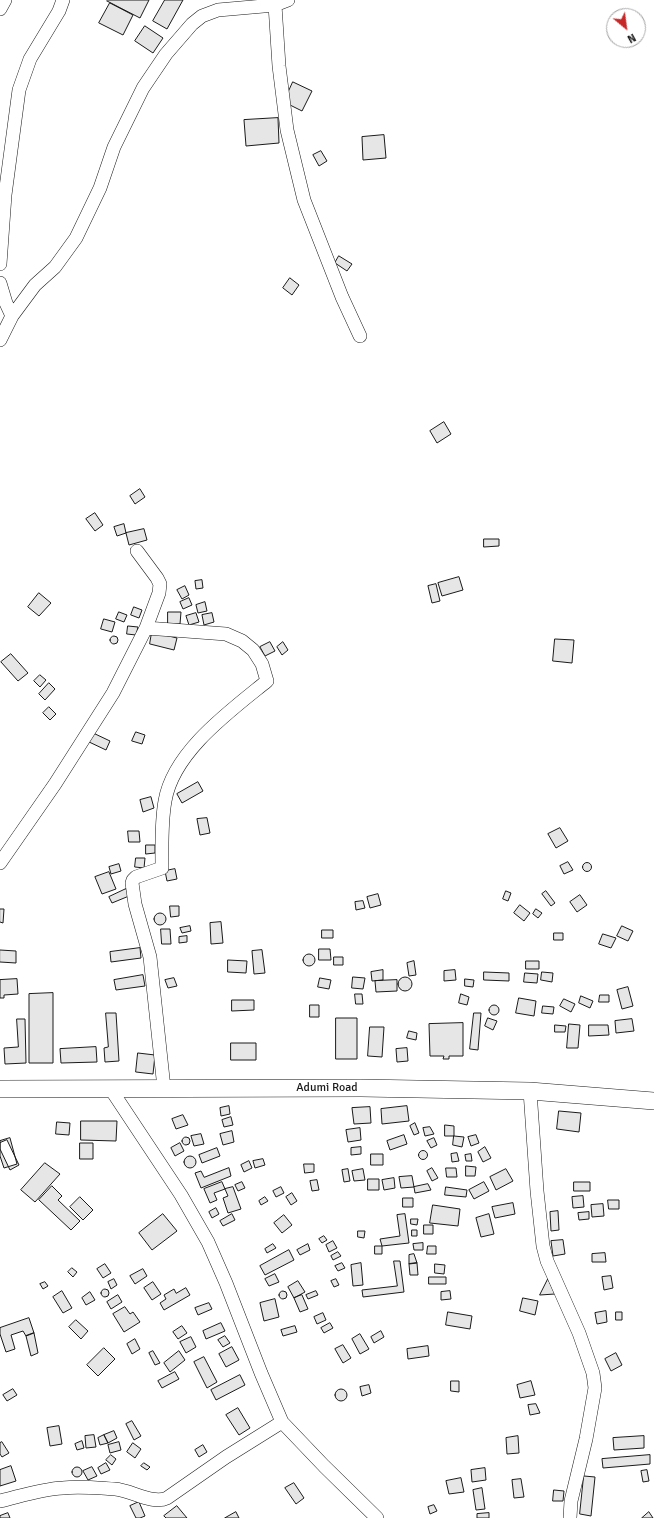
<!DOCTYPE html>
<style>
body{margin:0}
#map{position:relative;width:654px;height:1518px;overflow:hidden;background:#fff;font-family:Signika,sans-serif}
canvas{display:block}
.north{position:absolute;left:606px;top:8px;width:40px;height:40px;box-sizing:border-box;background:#fff;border:1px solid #a3a3a3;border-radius:50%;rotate:151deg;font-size:11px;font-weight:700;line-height:16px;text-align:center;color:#1a1a1a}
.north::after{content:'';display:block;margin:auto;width:14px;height:18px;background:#c62828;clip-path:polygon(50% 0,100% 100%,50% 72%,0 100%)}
</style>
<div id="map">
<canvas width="654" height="1518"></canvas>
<div class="north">N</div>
</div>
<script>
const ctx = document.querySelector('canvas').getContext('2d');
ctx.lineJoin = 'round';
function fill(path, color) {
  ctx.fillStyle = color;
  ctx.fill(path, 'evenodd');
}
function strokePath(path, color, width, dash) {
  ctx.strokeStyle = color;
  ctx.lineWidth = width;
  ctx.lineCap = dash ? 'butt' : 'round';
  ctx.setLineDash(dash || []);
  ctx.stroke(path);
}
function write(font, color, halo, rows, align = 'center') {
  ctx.font = font + ' Signika,sans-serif';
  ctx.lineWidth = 3;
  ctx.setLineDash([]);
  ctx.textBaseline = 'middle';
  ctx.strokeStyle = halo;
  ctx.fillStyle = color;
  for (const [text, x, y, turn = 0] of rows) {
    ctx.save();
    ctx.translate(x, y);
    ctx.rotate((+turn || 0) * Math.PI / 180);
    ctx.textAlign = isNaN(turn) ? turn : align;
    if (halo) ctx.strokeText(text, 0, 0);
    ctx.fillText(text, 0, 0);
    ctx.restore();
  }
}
const building = new Path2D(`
 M108 0H149L140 18 107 1Z
 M165 0H183L167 29 153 21Z
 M110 3 133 15 123 35 99 23Z
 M145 26 163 38 153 53 135 41Z
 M293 82 312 91 302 111 284 102Z
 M278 118 279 143 246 146 244 120Z
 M384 135 386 158 363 160 362 137Z
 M321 151 327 161 319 166 313 155Z
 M339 256 352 264 347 271 335 263Z
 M290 278 299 285 292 295 283 288Z
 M444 422 451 434 437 443 430 431Z
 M140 489 145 497 135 504 130 496Z
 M95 513 103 525 95 531 86 519Z
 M124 524 126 533 117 536 114 527Z
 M144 529 147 540 129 545 126 533Z
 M484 539H499V546L484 547Z
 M459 577 463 590 442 596 438 583Z
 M202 580 203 588 196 589 195 581Z
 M436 584 440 601 432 603 428 586Z
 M185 586 189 595 182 599 177 590Z
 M39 593 51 603 39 616 28 607Z
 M189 598 192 605 183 609 180 602Z
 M205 602 207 611 198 613 196 605Z
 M134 607 142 610 139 618 131 615Z
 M119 612 127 615 124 622 116 619Z
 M168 612H181L180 624H168Z
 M196 613 199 622 189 625 186 616Z
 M212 613 214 622 204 625 202 615Z
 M104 619 115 622 112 632 101 629Z
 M128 626 138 627 136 635 127 634Z
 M152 632 177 638 174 650 150 644Z
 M110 640a4 4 0 1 1 8 0a4 4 0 1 1-8 0Z
 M555 639 574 640 572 663 553 661Z
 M270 642 275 651 265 656 260 647Z
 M283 642 288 650 282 655 277 647Z
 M11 654 28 673 18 681 1 662Z
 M40 675 46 680 40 687 34 681Z
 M49 683 55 689 45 700 39 694Z
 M49 707 56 714 50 720 43 713Z
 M91 732 110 741 106 750 87 741Z
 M136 732 145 735 142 744 132 741Z
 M198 782 203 791 182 803 177 794Z
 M151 797 154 808 143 812 140 800Z
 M207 818 210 833 200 835 197 819Z
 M560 828 568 841 556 848 548 834Z
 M128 831H139L140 842H129Z
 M146 845H155V853L146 854Z
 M136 858H145L144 868 135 867Z
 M568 862 573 870 564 874 560 866Z
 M582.5 867a4.5 4.5 0 1 1 9 0a4.5 4.5 0 1 1-9 0Z
 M119 864 121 871 111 874 109 867Z
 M175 869 177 879 167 881 165 871Z
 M109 872 116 889 102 894 95 877Z
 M126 889 129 896 112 903 109 897Z
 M506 891 511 893 508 901 503 899Z
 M546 891 555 903 551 906 542 894Z
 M378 894 381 905 370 908 367 897Z
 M580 895 587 905 577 912 570 902Z
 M363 901 365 908 356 910 355 902Z
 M520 905 530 913 524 921 514 913Z
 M170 906H179V916L171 917Z
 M0 909H4L3 923 0 922Z
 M536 909 542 913 538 918 533 914Z
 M154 919a6 6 0 1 1 12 0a6 6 0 1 1-12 0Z
 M221 922 223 943 211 944 210 923Z
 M190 926 191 931 182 933 180 928Z
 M622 926 633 931 628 941 617 936Z
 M161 929H170L171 944H162Z
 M322 930H333V938H322Z
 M554 933H563V940H554Z
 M603 934 616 938 611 948 599 944Z
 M187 936V942L179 943V937Z
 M140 948 141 958 111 962 110 952Z
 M319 949H330L331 960H319Z
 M0 950 16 951V963L0 962Z
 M262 950 265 973 254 974 252 951Z
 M303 960a6 6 0 1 1 12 0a6 6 0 1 1-12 0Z
 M334 957H343V965H334Z
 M228 960 247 961 246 973 228 972Z
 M414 961 416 975 409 976 407 963Z
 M526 961H539V969H526Z
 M383 970V980L372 981 371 972Z
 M455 970 456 980 444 981V971Z
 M484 972 509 973V981L484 980Z
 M542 972 553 973 552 982 541 980Z
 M525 973 538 974 537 983 524 982Z
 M143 975 145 986 116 990 114 980Z
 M398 984a7 7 0 1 1 14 0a7 7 0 1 1-14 0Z
 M353 977 365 978 363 989 352 988Z
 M174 978 177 986 168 988 165 980Z
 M320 978 331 980 329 989 318 987Z
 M17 979 18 994 4 995V998H0V980Z
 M465 979 474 980 473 987 465 986Z
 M397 980V991L376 992 375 981Z
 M628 987 633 1006 622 1009 617 990Z
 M53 993V1063H29V994Z
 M355 994H362L363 1004H356Z
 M461 994 469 997 467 1005 459 1003Z
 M600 995H609V1002H599Z
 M581 996 593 1001 590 1008 579 1003Z
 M519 998 536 1001 534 1016 516 1013Z
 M564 999 575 1004 571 1012 560 1006Z
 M232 1000H254V1010L232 1011Z
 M489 1010a5 5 0 1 1 10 0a5 5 0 1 1-10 0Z
 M310 1005H319V1017H310Z
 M543 1006 554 1007 553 1014 542 1013Z
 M106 1013H116L119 1061 105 1062 104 1048 108 1047Z
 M474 1013H481L478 1050 470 1049Z
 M336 1018H357V1059H336Z
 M488 1018 497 1021 493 1030 485 1026Z
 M17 1019H25L26 1063 5 1064 4 1048 18 1047Z
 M632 1019 634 1031 616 1033 615 1021Z
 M463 1023V1056H449V1059H443L444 1056H430L429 1024Z
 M569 1024 580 1025 578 1048H567Z
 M555 1025 566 1026 565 1032H555Z
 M589 1025H608L609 1035 589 1036Z
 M370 1027H384L382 1057 368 1056Z
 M409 1031 417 1033 416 1040 407 1038Z
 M231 1043H256V1060H231Z
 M96 1047 97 1062 61 1063 60 1049Z
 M407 1048 408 1061 397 1062 396 1049Z
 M138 1053 155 1055 153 1074 136 1072Z
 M229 1106 230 1114 221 1116 220 1108Z
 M407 1106 409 1121 382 1124 381 1109Z
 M370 1107 371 1123 354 1124 352 1108Z
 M559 1111 581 1113 579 1132 557 1129Z
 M183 1115 188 1125 176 1129 172 1119Z
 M231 1117 233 1125 224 1127 222 1120Z
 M81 1121H117L116 1141 81 1140Z
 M57 1122 70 1123 69 1135 56 1134Z
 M415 1123 419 1133 414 1135 410 1126Z
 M445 1125 454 1126V1136H445Z
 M430 1127 434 1134 425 1136 423 1128Z
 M360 1128 361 1140 348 1142 346 1130Z
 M232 1131 234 1142 223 1145 220 1134Z
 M201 1134 204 1144 194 1146 191 1136Z
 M404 1135 407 1144 390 1150 387 1141Z
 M476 1135 479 1143 471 1146 468 1137Z
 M454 1136 464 1137 462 1147 453 1145Z
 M182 1141a4 4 0 1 1 8 0a4 4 0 1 1-8 0Z
 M10 1138 17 1164 4 1168 0 1156V1141Z
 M434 1138 437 1145 431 1148 427 1141Z
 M7 1140 19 1165 10 1170 0 1149V1143Z
 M80 1143H93V1159H80Z
 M180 1143 184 1151 175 1156 171 1148Z
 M361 1147V1154L351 1155V1148Z
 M485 1147 491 1158 483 1162 478 1152Z
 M217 1148 220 1156 202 1163 199 1155Z
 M418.5 1155a4.5 4.5 0 1 1 9 0a4.5 4.5 0 1 1-9 0Z
 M457 1153 459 1161 452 1162 451 1154Z
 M371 1154H383V1165H371Z
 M471 1154 472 1161H466L465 1155Z
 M184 1162a6 6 0 1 1 12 0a6 6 0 1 1-12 0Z
 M263 1159 265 1165 255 1168 253 1161Z
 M249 1161 252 1168 244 1172 241 1165Z
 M45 1163 60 1174 35 1202 21 1190Z
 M304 1164H314V1172L305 1173Z
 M466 1166 476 1167 475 1176H466Z
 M229 1168 231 1176 201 1188 195 1173 201 1171 204 1177Z
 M432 1168 438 1178 432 1181 427 1171Z
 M446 1168H456L457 1177H447Z
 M348 1169 350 1181 344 1182 342 1170Z
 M363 1169 365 1180 354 1181 352 1171Z
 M506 1169 513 1181 496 1190 490 1177Z
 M412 1176 414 1187 401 1188 399 1177Z
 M394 1178 395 1188 384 1190 382 1180Z
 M368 1179H379V1190H368Z
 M317 1180 319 1190 312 1191 310 1181Z
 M222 1182 225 1189 214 1193 217 1200 210 1203 204 1189Z
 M242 1182 245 1188 238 1191 235 1185Z
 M484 1182 489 1191 474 1199 469 1190Z
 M574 1182H590V1191H574Z
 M428 1184 431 1190 415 1193 414 1187Z
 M52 1186 62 1196 58 1200 80 1221 71 1230 39 1200Z
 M233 1187 241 1209 228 1213 223 1198 228 1196 225 1189Z
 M281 1187 284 1193 276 1197 273 1191Z
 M446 1187 467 1190 466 1197 445 1195Z
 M292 1193 297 1201 291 1205 286 1197Z
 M583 1196 584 1207 573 1208 572 1197Z
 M80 1197 93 1210 83 1220 70 1207Z
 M265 1197 268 1201 261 1205 259 1201Z
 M403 1198H413V1207H403Z
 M608 1200H619V1209H609Z
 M513 1203 515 1214 495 1218 492 1207Z
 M603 1204 604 1216 592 1217 591 1205Z
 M433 1205 460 1209 458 1226 430 1223Z
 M216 1208 219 1214 212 1218 209 1212Z
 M558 1211 559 1230 551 1231 550 1212Z
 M589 1212V1219L579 1220 578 1213Z
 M163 1214 177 1231 152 1250 139 1233Z
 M232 1214 235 1220 223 1226 220 1221Z
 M405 1214 409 1243 382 1246 380 1239 400 1236 397 1215Z
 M489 1214 494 1234 481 1237 476 1218Z
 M284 1215 292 1225 282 1233 274 1223Z
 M411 1219H418L417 1225 411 1224Z
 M424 1225H433V1234H424Z
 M412 1230H417V1236H412Z
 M358 1231H365L364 1238 358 1237Z
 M324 1236 327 1240 322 1243 319 1239Z
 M563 1240 565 1254 553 1256 551 1241Z
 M333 1241 337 1248 329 1252 326 1245Z
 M423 1243V1250H414L413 1244Z
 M273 1244 276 1248 267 1253 265 1249Z
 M308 1244 310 1250 300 1255 297 1250Z
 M375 1246H382V1254H375Z
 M428 1246H436V1254H427Z
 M289 1250 294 1260 265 1275 260 1266Z
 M338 1252 341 1256 333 1260 331 1256Z
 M605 1253 606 1262H592V1254Z
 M414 1254 417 1263 409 1264V1255Z
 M394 1261H400L404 1292 363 1297 362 1290 397 1286Z
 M342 1263 345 1268 338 1271 335 1266Z
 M361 1263 363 1285 353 1286 351 1265Z
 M417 1263 418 1275H410L409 1264Z
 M105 1264 111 1273 103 1278 97 1269Z
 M435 1264 445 1265 444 1274 435 1273Z
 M72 1268 77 1272 73 1277 68 1272Z
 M143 1269 147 1276 135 1284 130 1276Z
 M275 1274 279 1282 269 1286 265 1279Z
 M611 1276 613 1288 604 1290 602 1277Z
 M429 1277H446V1284H429Z
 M114 1279 117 1285 111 1289 108 1282Z
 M336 1279 339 1285 334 1287 331 1281Z
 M548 1279 555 1294 540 1295Z
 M298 1281 305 1292 294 1298 288 1287Z
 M45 1282 48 1286 43 1289 40 1284Z
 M153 1282 161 1294 152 1300 144 1288Z
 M186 1288 190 1295 164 1310 160 1303 166 1299 164 1295 174 1289 176 1293Z
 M101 1293a4 4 0 1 1 8 0a4 4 0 1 1-8 0Z
 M62 1291 72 1308 63 1313 53 1297Z
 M316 1291 318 1295 308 1299 306 1295Z
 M450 1291 451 1299 441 1300V1292Z
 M279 1295a4 4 0 1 1 8 0a4 4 0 1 1-8 0Z
 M90 1292 95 1300 86 1305 82 1298Z
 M118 1295 122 1302 111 1309 107 1302Z
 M302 1295 308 1309 300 1312 294 1298Z
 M523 1298 538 1301 535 1315 520 1311Z
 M275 1299 279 1317 264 1321 260 1303Z
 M209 1303 212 1309 198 1315 195 1308Z
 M125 1307 130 1314 133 1312 140 1322 124 1332 113 1314Z
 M606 1311 607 1322 597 1324 595 1313Z
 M448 1312 472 1316 470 1329 446 1325Z
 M616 1312H622V1320H616Z
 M323 1313 326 1320 317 1324 314 1317Z
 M29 1318 34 1333 26 1336 23 1331 11 1335 15 1349 6 1352 0 1334V1328Z
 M76 1320 88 1331 81 1339 69 1327Z
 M221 1323 225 1331 206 1339 203 1331Z
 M330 1323 333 1328 324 1333 321 1328Z
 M182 1326 187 1333 178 1339 173 1332Z
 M295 1326 297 1332 283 1336 281 1330Z
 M381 1331 384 1337 374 1343 371 1337Z
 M34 1333 38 1353 31 1356 26 1336Z
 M360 1334 369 1349 360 1354 352 1339Z
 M225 1336 230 1343 223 1347 218 1340Z
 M191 1337 196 1347 186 1353 180 1342Z
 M135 1339 140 1349 132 1354 127 1344Z
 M343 1345 351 1358 343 1363 335 1349Z
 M428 1346 429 1356 408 1359 407 1349Z
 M232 1347 239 1360 226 1367 219 1354Z
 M104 1348 115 1359 98 1376 87 1365Z
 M153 1351 160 1363 155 1365 149 1353Z
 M179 1351 185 1360 170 1372 164 1363Z
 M616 1353 622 1365 611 1371 605 1359Z
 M204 1357 217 1382 207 1388 194 1362Z
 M175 1372 179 1379 162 1388 158 1381Z
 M240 1375 245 1385 216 1400 211 1390Z
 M451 1381H459V1392L451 1391Z
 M531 1381 535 1395 520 1398 517 1385Z
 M369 1385 371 1393 362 1396 360 1387Z
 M335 1395a6 6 0 1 1 12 0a6 6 0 1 1-12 0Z
 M13 1389 17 1395 7 1401 3 1395Z
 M536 1404 540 1413 530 1415 528 1405Z
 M238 1408 250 1428 239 1435 226 1415Z
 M132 1421 141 1436 134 1440 126 1424Z
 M59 1426 62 1444 50 1446 47 1428Z
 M114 1431 117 1438 108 1443 104 1435Z
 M94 1435 96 1447 86 1448 85 1436Z
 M104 1435 108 1443 100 1445 98 1438Z
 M518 1436 519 1453 507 1454 506 1438Z
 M644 1436V1448L614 1450 613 1438Z
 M82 1441 84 1448 77 1450 75 1444Z
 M2 1442 9 1453 2 1457 0 1454V1443Z
 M119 1442 121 1450 110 1453 108 1445Z
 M133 1443 141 1449 135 1458 127 1452Z
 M203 1445 207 1452 199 1457 195 1450Z
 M111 1455 116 1459 112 1465 106 1460Z
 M650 1455V1464L603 1468 602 1459Z
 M106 1463 110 1470 101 1474 98 1468Z
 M144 1463 150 1467 147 1470 141 1466Z
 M11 1466 16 1481 0 1486V1470Z
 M92 1467 97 1476 88 1480 83 1471Z
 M72 1472a5 5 0 1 1 10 0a5 5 0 1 1-10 0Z
 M485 1468 486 1480 472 1482 471 1470Z
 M647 1470 649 1481 643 1482 641 1471Z
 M584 1476 595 1477 591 1516 580 1514Z
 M461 1478 464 1492 449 1494 446 1481Z
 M521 1479 524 1497 514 1498 512 1480Z
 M294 1483 304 1498 296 1504 285 1488Z
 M482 1488 485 1509 476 1510 473 1490Z
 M554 1490 564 1491 563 1501H553Z
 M139 1502 145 1516 140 1518H136L130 1506Z
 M434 1505 437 1511 430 1514 428 1507Z
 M177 1506 187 1518H166L164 1516Z
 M236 1512 239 1518H225Z
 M649 1512 653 1518H642Z
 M8 1513 10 1518H0V1516Z
 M489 1513V1518H477V1514Z`);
fill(building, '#e6e6e6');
strokePath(building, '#1a1a1a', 1);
const minor = new Path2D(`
 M275 5 279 66 287 130 304 200 342 297 360 336
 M0 9 5 0
 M0 264 5 195 19 90 30 59 59 11 63 0
 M0 283 6 303 12 316
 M0 340 12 316 35 285 55 267 76 238 100 188 114 147 143 88 166 54 192 24 202 16 218 10 275 5 288 0
 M146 628 226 634 242 641 253 650 262 664 267 681C230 711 173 752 165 801 161 823 162 846 162 868L136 877 133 880 132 883 135 904 150 957 164 1088
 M0 863 55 784 113 693 146 628 159 593 160 584 157 578 137 551
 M530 1091 537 1191 543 1246 547 1261 579 1333 593 1373 595 1388 586 1439 571 1501 570 1518
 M282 1422 324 1466 377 1518
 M0 1501C21 1496 41 1489 63 1488 79 1486 98 1488 115 1489 131 1490 153 1505 167 1498L226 1457 282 1422 261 1373 226 1283 208 1242 181 1195 110 1088`);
const major = new Path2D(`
 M0 1089 361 1088 530 1091 654 1101`);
strokePath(minor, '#1a1a1a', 14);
strokePath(major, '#1a1a1a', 18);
strokePath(minor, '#fff', 13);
strokePath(major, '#fff', 17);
write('12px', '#1a1a1a', '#fff', [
 ["Adumi Road",327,1088]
]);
</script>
